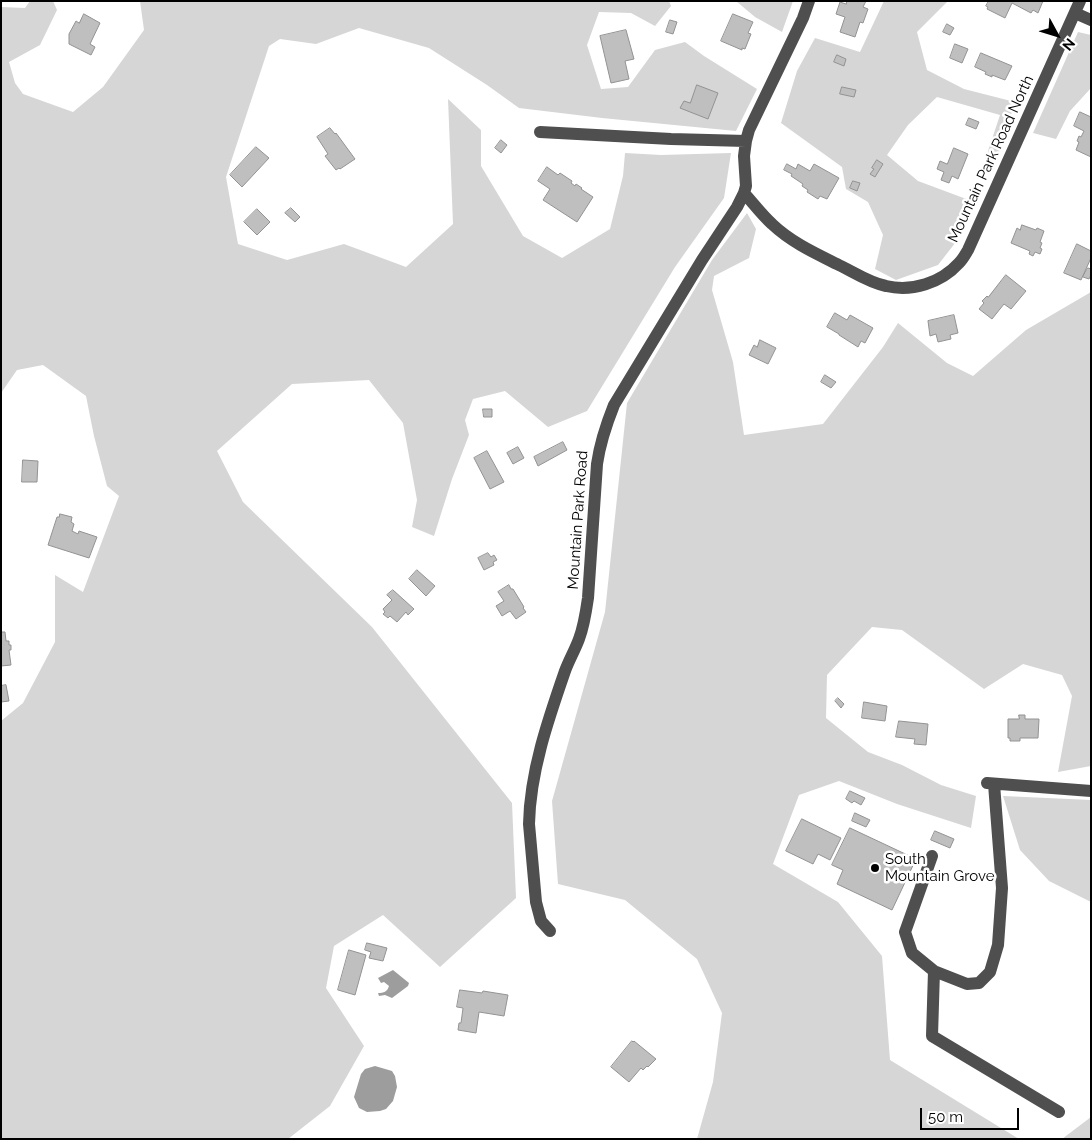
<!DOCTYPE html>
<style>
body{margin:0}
#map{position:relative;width:1092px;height:1140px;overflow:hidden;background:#fff;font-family:Raleway,sans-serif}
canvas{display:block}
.frame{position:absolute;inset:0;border:2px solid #000;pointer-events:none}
.north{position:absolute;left:1032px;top:10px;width:50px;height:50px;-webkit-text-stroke:4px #fff;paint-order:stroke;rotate:129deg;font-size:14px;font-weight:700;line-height:20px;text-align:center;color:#000}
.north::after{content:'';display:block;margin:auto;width:18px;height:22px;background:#000;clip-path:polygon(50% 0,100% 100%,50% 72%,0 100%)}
.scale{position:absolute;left:920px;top:1108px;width:99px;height:22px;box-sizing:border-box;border:2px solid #000;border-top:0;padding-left:6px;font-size:15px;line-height:18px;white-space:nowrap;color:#000;-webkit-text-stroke:4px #fff;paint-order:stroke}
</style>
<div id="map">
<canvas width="1092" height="1140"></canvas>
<div class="frame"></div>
<div class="north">N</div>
<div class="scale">50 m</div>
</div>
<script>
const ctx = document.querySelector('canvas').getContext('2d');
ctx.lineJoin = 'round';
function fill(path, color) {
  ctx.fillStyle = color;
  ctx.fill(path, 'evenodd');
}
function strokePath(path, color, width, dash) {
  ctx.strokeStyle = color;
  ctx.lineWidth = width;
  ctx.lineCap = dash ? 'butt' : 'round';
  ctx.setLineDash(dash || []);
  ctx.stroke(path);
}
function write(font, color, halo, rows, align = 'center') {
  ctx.font = font + ' Raleway,sans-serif';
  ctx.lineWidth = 5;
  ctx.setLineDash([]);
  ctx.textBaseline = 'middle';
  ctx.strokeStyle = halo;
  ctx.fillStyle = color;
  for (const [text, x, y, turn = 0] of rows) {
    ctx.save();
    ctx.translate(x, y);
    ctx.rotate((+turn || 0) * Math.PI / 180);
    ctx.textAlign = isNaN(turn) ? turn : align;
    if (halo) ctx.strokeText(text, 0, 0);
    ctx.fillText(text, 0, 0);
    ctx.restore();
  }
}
fill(new Path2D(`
 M30 1H53L57 10 40 45 9 62 15 83 23 94 73 112 103 87 144 30 140 1H669L671 6 655 26 631 13 599 12 587 45 601 89 628 87 655 50 685 42 704 56 757 89 736 131 602 118 519 108 487 85 429 48 359 28 316 44 280 39 269 46 226 177 238 244 287 260 344 244 406 267 453 224 448 99 481 130V166L523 236 562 258 610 229 623 176 625 153 661 155 731 153 724 198 675 267 587 411 548 427 505 391 473 399 465 420 469 435 452 479 434 536 412 527 417 500 403 423 369 380 292 384 217 451 243 502 372 627 512 803 516 898 440 967 383 915 334 946 326 988 364 1046 330 1106 288 1139H1V721L23 703 55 642V575L83 592 119 496 107 486 94 436 86 396 43 365 17 370 1 393V7L25 8Z
 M736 1H793L782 32 755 17Z
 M884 1H948L917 32 927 70 964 89 1015 102 994 169 984 163 1000 115 937 97 908 125 887 155 918 181 977 203 959 238 938 265 896 280 875 269 883 235 868 202 846 189 842 167 781 123 797 71 815 38 860 52Z
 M1078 32 1091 35V88L1070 111 1056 139 1033 133Z
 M747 213 756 229 749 258 714 276 712 290 733 362 744 435 823 424 883 347 898 323 947 363 973 376 1026 330 1091 292V766L1058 772 1072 696 1062 675 1023 664 984 689 902 630 872 627 827 675 826 718 868 752 902 765 941 785 976 796 971 828 897 804 839 781 799 795 773 864 838 902 882 956 890 1060 1019 1139H697L713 1082 722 1013 697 959 625 900 558 884 552 801 605 612 627 403 712 260Z
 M1003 796 1091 800V902L1049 881 1020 850Z
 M1091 1117V1139H1062Z`), '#d6d6d6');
fill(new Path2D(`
 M393 970 409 983 408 986 392 998 385 995 379 996 378 993C384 993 387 992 389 986L384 982 381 983 378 978Z
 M375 1066 392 1071 395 1076 397 1087 393 1101 386 1109 380 1111 367 1112 359 1108 354 1097 361 1074 365 1069Z`), '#9d9d9d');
const building = new Path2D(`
 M847 1H866L863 7 868 9 863 23 860 22 855 37 840 32 845 17 836 14 840 2 846 4Z
 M989 1H1043L1038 13 1033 10 1031 13 1012 3 1005 18 987 9 988 7 986 6Z
 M84 14 100 23 90 44 95 47 91 55 69 44V34L76 21 79 23Z
 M733 14 753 22 748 33 751 34 745 49 742 48V50L721 41Z
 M670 20 677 22 673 34 666 32Z
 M947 24 954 28 950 35 943 32Z
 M626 30 634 59 625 61 629 79 611 83 600 36Z
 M955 44 968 49 962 63 950 58Z
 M981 53 1012 66 1005 80 992 75V77L985 74 986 72 975 67Z
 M837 55 846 59 844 66 834 62Z
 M697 85 718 93 708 119 680 108 684 101 690 103Z
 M842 87 856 90 854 97 840 94Z
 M1080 112 1091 117V157L1076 150 1079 142 1077 141 1079 136 1081 137 1084 131 1074 126Z
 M969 118 979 122 976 129 966 125Z
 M330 128 335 134 336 133 355 159 340 169 339 168 336 170 325 156 328 154 317 137Z
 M501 140 507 145 501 153 495 148Z
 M256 147 269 158 242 187 230 175Z
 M954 148 968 154 958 179 952 176 949 183 941 180 944 172 937 169 940 161 947 164Z
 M877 160 883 164 875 177 870 174 874 169 872 168Z
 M787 164 796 169 798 164 810 171 814 164 839 178 827 199 820 196 818 199 807 192 808 190 802 186 803 184 791 176 792 174 784 170Z
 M547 167 558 175 560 173 572 181 571 183 575 186 576 184 582 188 581 189 593 197 577 222 543 200 550 189 538 181Z
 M853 181 860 183 857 191 850 188Z
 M291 208 300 217 295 222 285 213Z
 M257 209 270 222 257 235 244 222Z
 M1022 225 1036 230 1037 228 1044 231 1040 242 1042 243 1040 248 1042 249 1040 254 1035 252 1033 256 1029 254 1030 251 1011 243 1017 228 1020 230Z
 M1077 244 1091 251V258L1081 280 1064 273Z
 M1088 268 1091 269V275L1089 279 1083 277Z
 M1006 275 1026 291 1011 309 1004 304 992 319 979 309 984 303 982 301 987 296 988 297Z
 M835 313 847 320 850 315 873 328 865 343 861 341 858 347 839 335V334L827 327Z
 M954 315 958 333 950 335 951 339 938 342 936 334 930 336 928 321Z
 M760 340 776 348 768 364 749 355 754 345 757 347Z
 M825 375 836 382 831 388 821 382Z
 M483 409H492V417H484Z
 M563 442 567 450 538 466 534 457Z
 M518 447 524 458 513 464 507 453Z
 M487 451 504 482 490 489 474 458Z
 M23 460 38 461 37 482H22Z
 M60 514 72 517 71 522 74 524 72 531 78 534 79 531 97 537 89 558 48 545 57 517H59Z
 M488 553 491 557 494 555 497 560 493 562 494 565 484 570 478 558Z
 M417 570 435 586 426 596 409 579Z
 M509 585 511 589H513L524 607 523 608 526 612 516 619 510 611 502 616 496 606 504 601 498 592Z
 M393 590 414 609 408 615 406 612 397 622 390 616 388 618 383 614 385 612 383 609 392 600 387 595Z
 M1 632H5L6 641H9V645H11V650H9L11 665 1 666Z
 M6 685 9 701 1 702V686Z
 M838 698 844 704 841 708 835 701Z
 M864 702 887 706 885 721 862 718Z
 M1019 715H1025V719H1039L1038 738H1020V741H1010V738H1008V719H1019Z
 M899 721 928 724 926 745 914 744 915 739 896 737Z
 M850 791 865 798 861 805 854 801 852 803 846 799Z
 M855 813 870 820 866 827 852 821Z
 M802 819 841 838 830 860 818 854 813 864 786 851Z
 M850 828 916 859 892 910 837 884 843 870 832 865Z
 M935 831 954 839 950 848 931 840Z
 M367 943 387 948 383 961 369 958 371 952 365 950Z
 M349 950 366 955 355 995 338 990Z
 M460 990 482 993 483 991 508 995 504 1016 479 1012 476 1033 458 1030 459 1023H461L463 1008 457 1007Z
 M632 1041 633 1042 634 1041 656 1059 648 1067 647 1066 643 1070 641 1068 629 1082 611 1067Z`);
fill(building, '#bfbfbf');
strokePath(building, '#939393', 1);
strokePath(new Path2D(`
 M1075 13 1091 20
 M540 132 671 139 746 141
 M744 193C753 203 762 215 772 224 792 243 817 254 841 266 855 273 870 283 886 286 912 292 941 283 959 263 963 259 965 255 968 250L1080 1
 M987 783 1091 791
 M932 856 905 932 912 953 934 971 967 984 979 983 990 972 998 945 1002 888 994 784
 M550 931 541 921 536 902 529 824C530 772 548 720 565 671 569 660 575 650 579 639 584 626 586 612 588 598L597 464C600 443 606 425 614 405L702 260 737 207 744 193 746 186 744 156 746 141 749 130 803 18 809 1
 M934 971 932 1036 1059 1112`), '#4f4f4f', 12);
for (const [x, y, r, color] of [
 [875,868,5,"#000"]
]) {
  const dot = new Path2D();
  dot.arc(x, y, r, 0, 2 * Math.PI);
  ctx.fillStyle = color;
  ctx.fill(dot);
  strokePath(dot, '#fff', 2);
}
write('15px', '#000', '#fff', [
 ["Mountain Park Road North",991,159,-65],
 ["Mountain Park Road",578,520,-86]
]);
write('15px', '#000', '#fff', [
 ["South",885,859],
 ["Mountain Grove",885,876]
], 'left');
</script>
